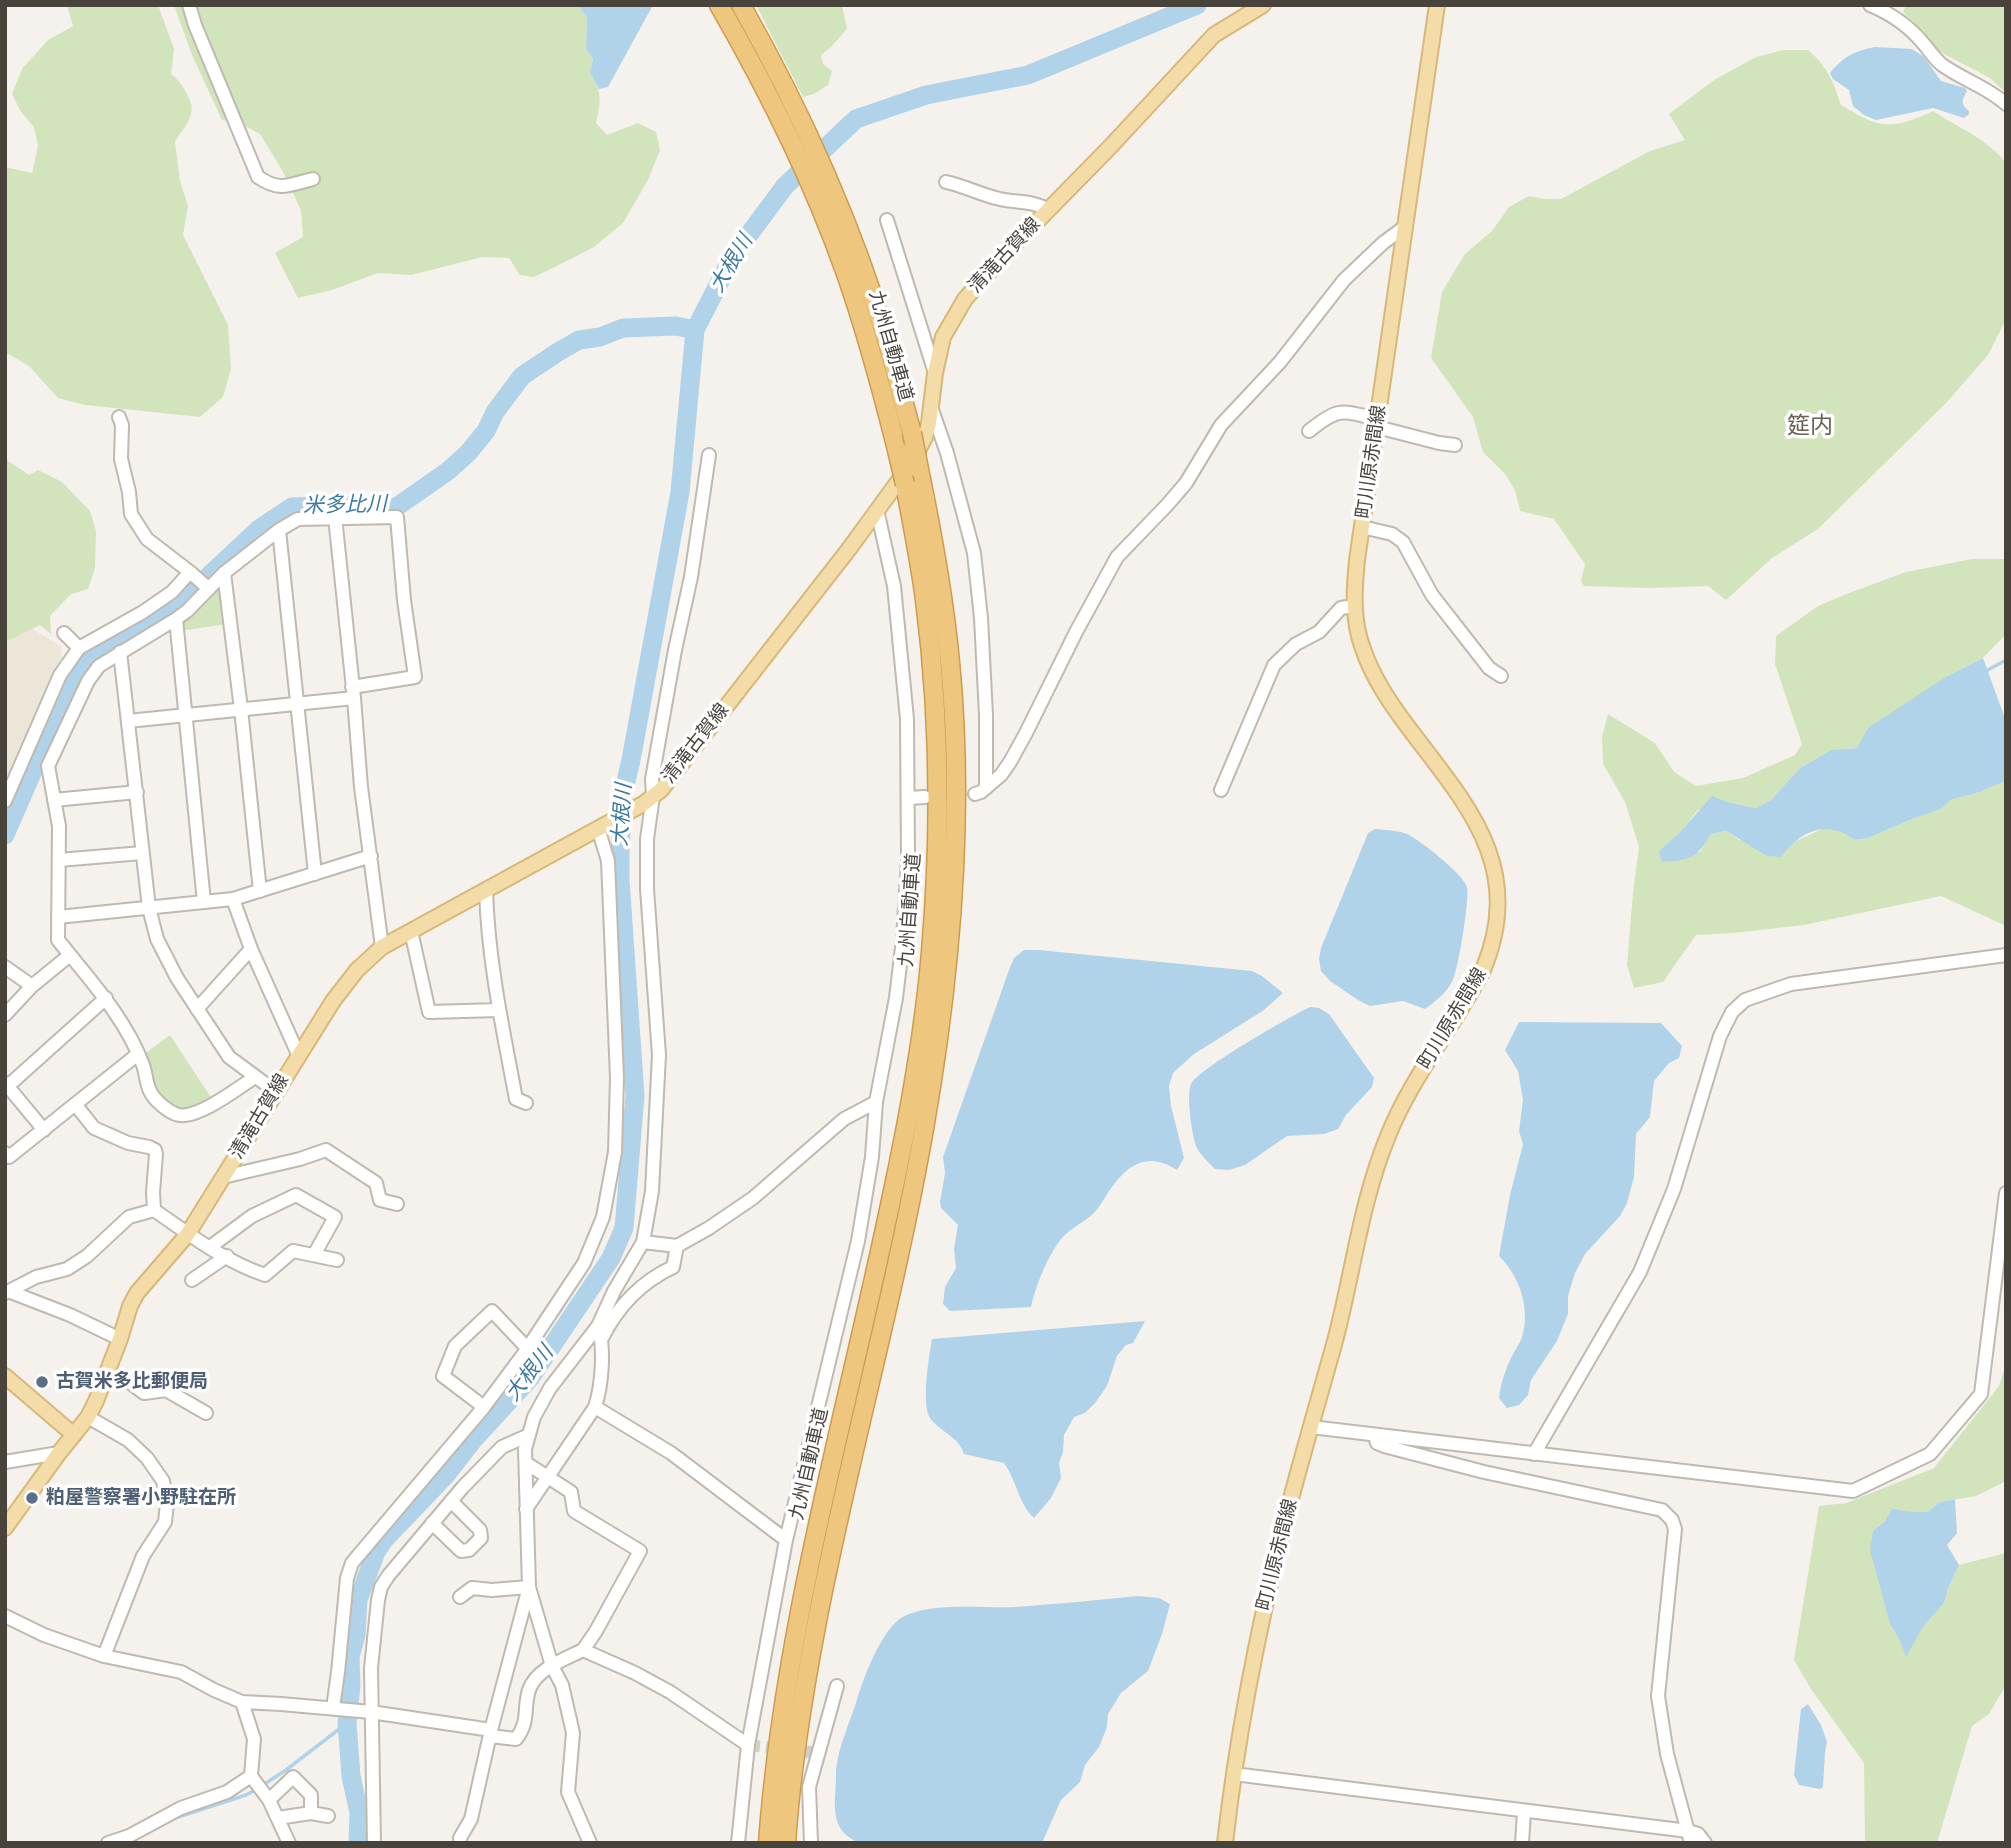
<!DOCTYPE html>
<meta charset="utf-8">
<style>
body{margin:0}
#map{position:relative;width:2011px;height:1848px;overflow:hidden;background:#f5f2ed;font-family:"DejaVu Sans",sans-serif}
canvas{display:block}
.frame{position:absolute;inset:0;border:7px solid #48433b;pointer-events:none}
</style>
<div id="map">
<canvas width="2011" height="1848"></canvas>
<div class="frame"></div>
</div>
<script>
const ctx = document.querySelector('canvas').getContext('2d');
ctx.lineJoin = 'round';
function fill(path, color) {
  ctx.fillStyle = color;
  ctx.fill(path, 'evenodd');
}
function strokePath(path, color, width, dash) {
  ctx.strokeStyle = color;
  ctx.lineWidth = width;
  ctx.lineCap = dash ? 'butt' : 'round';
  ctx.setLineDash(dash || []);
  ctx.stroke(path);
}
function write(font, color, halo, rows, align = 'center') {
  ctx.font = font + ' "DejaVu Sans","Noto Sans JP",sans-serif';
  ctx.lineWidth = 7;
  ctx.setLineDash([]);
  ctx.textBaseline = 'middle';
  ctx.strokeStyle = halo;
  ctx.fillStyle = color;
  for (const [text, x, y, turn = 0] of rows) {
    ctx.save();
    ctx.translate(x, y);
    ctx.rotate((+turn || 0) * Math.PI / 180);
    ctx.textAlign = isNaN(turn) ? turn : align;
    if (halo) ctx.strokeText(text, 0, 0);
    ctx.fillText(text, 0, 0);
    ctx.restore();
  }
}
fill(new Path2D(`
 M5 613 61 646 62 657 52 673 5 780Z`), '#ece6d8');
fill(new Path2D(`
 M67 5H158L174 49 171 74C179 80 183 86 188 96 198 115 185 125 175 142L180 181 188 206 183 235 228 325 231 369 223 397 200 417 85 405 58 398 29 366 5 352V167L32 173 38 146 34 127 21 112 12 94 22 69 48 40 73 26Z
 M174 5H578L587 18 586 49 593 59C588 80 597 76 599 93 601 104 598 113 596 123L607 135 638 123 656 132 660 150 648 180 623 223 594 247 559 265 534 277 520 275 509 258 482 257 411 275 378 273 332 290 298 298 275 253 303 237 301 210 282 170 260 134 247 127 222 120 192 55Z
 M756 5H842L847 29 832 46 821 55 823 64 832 71 828 85 814 94 803 97Z
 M1906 5H2006V93L1990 78 1944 54 1927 42 1919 29 1903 12Z
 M1783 50H1808C1828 67 1833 81 1841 105 1852 111 1865 120 1877 123 1897 128 1916 119 1933 111 1957 127 1988 139 2006 163V319L1988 355 1946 403 1818 529 1772 558 1726 600 1708 586 1650 588 1584 586 1581 581 1585 564 1554 519 1520 511 1515 490 1505 474 1483 452 1473 417 1431 358 1442 292 1465 254 1492 231 1509 207 1529 196 1545 199H1561L1650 151 1685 140 1669 114 1714 80 1756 57Z
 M5 459 29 475 38 470 62 482 90 511 96 531 95 568 88 589 71 594 50 616 51 634 40 625 9 640 5 637Z
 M1972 559H2006V634L1983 658 1944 678 1857 748 1831 750 1800 768 1771 800 1756 808 1727 802 1698 810 1680 832 1659 851 1700 852 1711 834 1726 831 1739 840 1792 843 1826 827 1843 831 1854 840 1868 838 1912 819 1941 809 1949 800 1980 792 2006 780V926L1941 896 1804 925 1733 933 1696 935 1663 982 1634 988 1627 965 1633 892 1639 847 1625 802 1603 764 1602 737 1608 714 1655 743 1674 772 1696 786 1743 778 1795 755 1802 744 1775 664 1776 636 1818 606 1849 593 1906 572Z
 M220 582 227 624 180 631 179 623Z
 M170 1035 212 1099 191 1112 179 1111 161 1099 152 1088 144 1054Z
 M2006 1365V1481L1976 1496 1940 1502 1927 1512 1904 1511 1892 1508 1885 1521 1873 1531 1890 1624 1899 1639 1906 1656 1923 1627 1944 1603 1949 1586 1959 1565 2006 1553V1685L1989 1714 1972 1726 1937 1843H1865L1864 1763 1811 1689 1794 1660 1819 1506 1846 1503 1934 1468 1999 1386Z`), '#d2e4bb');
fill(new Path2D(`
 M578 5H653L608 87 599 89 590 72 593 59 586 49 587 18Z
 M1875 47 1912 49 1924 57 1941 81 1965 88 1967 91C1962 99 1960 105 1969 111V114L1964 118 1933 108 1876 120 1864 115 1853 106 1849 90 1833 79 1830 73C1843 57 1854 51 1875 47Z
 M1983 658 2006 721 2005 781 1980 792 1950 800 1941 809 1912 819 1868 838 1854 840C1826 818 1800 832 1781 857L1767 856 1726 831 1711 834C1697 858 1691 860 1662 862L1659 851 1680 832 1712 796 1727 802 1756 808 1771 800 1800 768 1831 750 1857 748 1868 728 1944 678Z
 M1375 829C1385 830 1397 830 1407 834 1419 839 1464 875 1467 887 1470 897 1458 973 1452 982 1446 993 1435 1002 1425 1009L1403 1001 1370 1006 1358 1000 1330 981 1321 971 1319 959 1321 948 1364 843 1368 833Z
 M1024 950H1039L1252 971 1262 976 1283 993 1264 1010 1194 1054 1173 1073 1169 1086 1171 1106 1184 1158 1177 1170C1144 1149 1124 1168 1106 1196 1102 1202 1098 1209 1093 1214 1084 1222 1071 1228 1063 1237 1048 1254 1036 1285 1031 1307L950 1311 943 1304 945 1287 956 1268 954 1249 958 1225 941 1208 940 1202 945 1173 943 1157 1009 970 1014 958Z
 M1310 1007 1319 1008 1329 1014 1374 1078 1372 1087 1346 1115 1338 1129 1324 1134 1287 1136 1245 1165 1229 1170 1215 1169C1209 1163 1201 1156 1197 1148 1192 1138 1186 1094 1191 1084 1198 1069 1291 1016 1310 1007Z
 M1519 1022 1661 1023 1682 1046 1679 1058 1669 1063 1654 1081 1650 1117 1636 1134 1634 1177 1627 1203 1620 1216 1585 1254 1575 1273 1568 1296V1314L1557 1341 1531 1380 1528 1395 1519 1405 1507 1408 1499 1398C1501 1383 1505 1370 1512 1356 1515 1350 1520 1343 1522 1337 1531 1309 1519 1275 1499 1256L1510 1195 1523 1144 1519 1131 1523 1100 1518 1071 1505 1050Z
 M1145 1321 1133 1343 1126 1345 1117 1356 1107 1386 1095 1403 1085 1413 1074 1417 1064 1435 1063 1452 1059 1463 1061 1478 1051 1498 1034 1518C1018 1503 1017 1481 1004 1463L964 1454C962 1449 959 1443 955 1440 947 1432 936 1427 930 1418 921 1404 929 1356 932 1339Z
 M1955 1499 1957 1533 1947 1545 1959 1565 1949 1586 1944 1603 1923 1627 1906 1657 1899 1639 1890 1624 1870 1550 1873 1531 1885 1521 1892 1508 1904 1511 1927 1512 1940 1502Z
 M1138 1596 1159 1598 1170 1604 1162 1634 1148 1671 1121 1693 1108 1714 1107 1727 1099 1747 1085 1765 1080 1782 1061 1800 1042 1843H860C827 1830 836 1804 836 1775 836 1753 849 1724 856 1703 862 1681 879 1637 896 1622 920 1600 984 1609 1016 1607 1057 1604 1098 1600 1138 1596Z
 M1808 1704 1821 1725 1827 1742 1825 1752 1823 1787 1820 1789 1799 1785 1794 1775 1801 1709Z`), '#b1d3e9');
strokePath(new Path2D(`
 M1986 671 2006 660
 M263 1785 286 1770 347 1723
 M175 1818 246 1795 257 1789`), '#b1d3e9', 3.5);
strokePath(new Path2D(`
 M5 835 39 757 58 721 72 682 87 664 109 644 136 632 183 600 259 529 292 507 344 505 395 508 448 471 468 453 486 431 495 412 522 376 558 352 579 340 600 337 623 328 676 326 695 330
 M358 1843 359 1813 351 1776 347 1723 351 1686 350 1657 356 1635 358 1600 376 1552 384 1540 446 1475 474 1439 531 1377 611 1258 624 1228 635 1096 620 880V850L623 794 631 760 680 492 695 330 733 256 785 186 856 119 926 95 1028 75 1197 5`), '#b1d3e9', 19);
strokePath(new Path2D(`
 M748 1745 818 1753`), '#d2cfc9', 12, [12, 6]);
const minor = new Path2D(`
 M189 5 195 25 258 177C280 192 289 185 313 179
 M1870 5C1892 14 1908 25 1923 43 1929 50 1934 58 1941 64 1961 79 1987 87 2006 104
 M946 182C965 186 981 195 1000 199 1017 203 1032 200 1048 210
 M887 220 935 373
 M931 407 947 453 974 553 981 618 986 715V788
 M119 417 122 425 121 459 129 492 131 514 147 539 190 572 209 589
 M1377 427 1439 443 1455 445
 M1309 431C1340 406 1341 411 1378 419
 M335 517 354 698 361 787 382 947
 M1362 527 1392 534 1403 542 1432 595 1489 668 1501 676
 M279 530 315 874
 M224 573 241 709 260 891
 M176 619 204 902
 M64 633 79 648
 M120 652 149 908 157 939 177 978 229 1057 275 1091
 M128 721 354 698
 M1221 790 1274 665 1296 644 1319 632 1341 608 1354 606
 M975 794 981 792 1001 775 1010 762 1026 733 1076 632 1117 557 1168 504 1186 483 1221 425 1280 362 1344 280 1383 243 1406 226
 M908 798 925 797
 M54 800 137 792
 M5 801 60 675 79 648 143 612 172 592 190 572
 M59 860 142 853
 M486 890C488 961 503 1030 516 1099L526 1103
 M233 899 251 949 298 1054
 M58 917 233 899 371 856
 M411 931 429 1012 499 1010
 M5 967 32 986
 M197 1009 251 949
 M5 1015 32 986 70 955
 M255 1077C238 1088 198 1119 179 1115 169 1113 154 1100 150 1091 146 1083 146 1073 143 1065 125 1017 89 979 58 940L59 826 48 766 88 681 99 666 176 619 187 611 224 573 279 530 298 519 397 517 404 600 415 677 352 687
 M5 1083 44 1130
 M9 1085 106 998
 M75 1104 94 1128 128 1143 149 1147 155 1150 156 1154 153 1192 154 1210
 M5 1153 9 1157 138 1054
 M223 1177 300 1159 326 1150 376 1183 380 1200 397 1204
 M643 1242 677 1246 709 1228 753 1198 844 1119 876 1102
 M210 1247 252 1216 296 1195 335 1217 314 1255
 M192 1280 227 1256
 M8 1291 70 1315 120 1339
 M5 1293 36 1277 67 1269 87 1256 129 1217 154 1210C189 1234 225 1262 265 1275L293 1251 337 1260
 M602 1338C618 1306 641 1282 673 1267L677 1246
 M106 1377 128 1381 144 1393 166 1390 206 1413
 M484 1407 443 1376 455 1346 492 1311 527 1348
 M595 1407 671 1453 786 1540
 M88 1417 128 1440 147 1458 163 1481 167 1504 165 1522 143 1556 104 1656
 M1311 1427 1853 1491 1930 1454 1981 1394 2006 1193
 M1375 1436 1377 1443 1384 1446 1484 1472 1662 1510 1672 1520 1675 1529 1658 1696 1667 1754 1691 1843
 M1534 1454 1640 1272 1674 1189 1720 1036 1732 1012 1745 1000 1791 984 2006 955
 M5 1462 59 1453
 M526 1463 571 1492 574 1511 640 1551 596 1631 583 1650
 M526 1509 595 1407C602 1385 605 1348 598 1326
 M432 1523 461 1551 469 1550 481 1538 480 1530 451 1501
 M460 1597 472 1588 492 1590 529 1587
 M5 1616 44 1635 104 1656 181 1672 214 1690 242 1702 281 1704 371 1712 491 1730
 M242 1702 254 1739 251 1776 269 1800 289 1843
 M333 1708 338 1672 347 1578 352 1563 484 1407 525 1352 584 1263 603 1217 615 1152 617 1078 608 861 598 828
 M490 1736 516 1739C530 1721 523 1709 529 1690 536 1669 565 1659 583 1650L635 1673 670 1692 748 1745
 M1234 1774 1688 1831 1698 1834 1705 1843
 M269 1800 293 1777 311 1795V1813
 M278 1818 311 1813 328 1816
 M108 1843 129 1836 181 1808 227 1792 251 1776
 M374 1843 371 1668 378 1600 381 1587 388 1576 463 1487 502 1447 529 1435
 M460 1843V1838L471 1819 491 1730 529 1587
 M590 1843 568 1792 573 1733 562 1685 552 1666 529 1587 525 1449 534 1417 550 1388 598 1326 614 1291 643 1242 652 1191 659 1055 647 889V839L653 796 652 779 675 650 691 577 709 455
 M738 1843 748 1745 786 1540 858 1241 872 1157 876 1102 896 998 903 939 908 860 907 719 894 586 877 510
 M811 1843 809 1787 837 1686
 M1522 1843 1524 1812`);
const major = new Path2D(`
 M5 1376 74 1435
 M5 1528 59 1453 88 1417 96 1401 120 1339 130 1306 137 1293 187 1235 333 1001 357 970 382 947 643 804 661 790 849 549 911 464 925 437 929 423 935 373 943 337 965 299 1011 248 1110 147 1214 35 1263 5
 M1225 1843C1237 1736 1258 1629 1284 1525 1300 1463 1318 1402 1335 1341 1353 1273 1361 1201 1388 1136 1412 1076 1454 1027 1483 970 1526 867 1467 805 1408 727 1390 703 1373 678 1363 649 1352 620 1354 590 1357 560L1437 5`);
const highway = new Path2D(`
 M719 5C768 90 812 178 845 271 866 330 882 390 897 450
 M741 5C801 111 852 224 887 341 896 371 903 402 912 433
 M768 1843C784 1626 846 1416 890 1205 908 1122 924 1037 931 952 941 835 940 717 925 600 920 561 912 523 905 484
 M786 1843C791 1768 803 1694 817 1621 849 1456 895 1294 924 1129 951 975 965 817 950 662 944 597 932 532 919 469`);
strokePath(minor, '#bfb9b0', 16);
strokePath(major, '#d7b878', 18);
strokePath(highway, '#cd9b4f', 21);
strokePath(minor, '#fff', 12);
strokePath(major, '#f3dca7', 14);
strokePath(highway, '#eec67e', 18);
const highwayBridge = new Path2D(`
 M912 433 919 469
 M897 450 905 484`);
strokePath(highwayBridge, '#cd9b4f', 21, []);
strokePath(highwayBridge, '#eec67e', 18);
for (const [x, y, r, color] of [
 [42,1382,7,"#5c6f8a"],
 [32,1498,7,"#5c6f8a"]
]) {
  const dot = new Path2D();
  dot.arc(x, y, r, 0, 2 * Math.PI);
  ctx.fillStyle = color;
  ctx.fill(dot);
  strokePath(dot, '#fff', 2.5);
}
write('19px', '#48433b', '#fff', [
 ["清滝古賀線",1005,256,-47],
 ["九州自動車道",890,346,74],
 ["町川原赤間線",1372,462,-82],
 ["清滝古賀線",696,744,-52],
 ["九州自動車道",911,910,-86],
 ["町川原赤間線",1453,1019,-59],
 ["清滝古賀線",260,1117,-59],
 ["九州自動車道",810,1464,-77],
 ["町川原赤間線",1278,1555,-76]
]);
write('bold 19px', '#4e5e75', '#fff', [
 ["古賀米多比郵便局",56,1382],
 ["粕屋警察署小野駐在所",46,1498]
], 'left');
write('italic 21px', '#3d7aa1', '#fff', [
 ["大根川",732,264,-59],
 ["米多比川",345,506,-1],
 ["大根川",623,815,-86],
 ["大根川",530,1374,-52]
]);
write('23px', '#6a6053', '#fff', [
 ["筵内",1810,427]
]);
</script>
